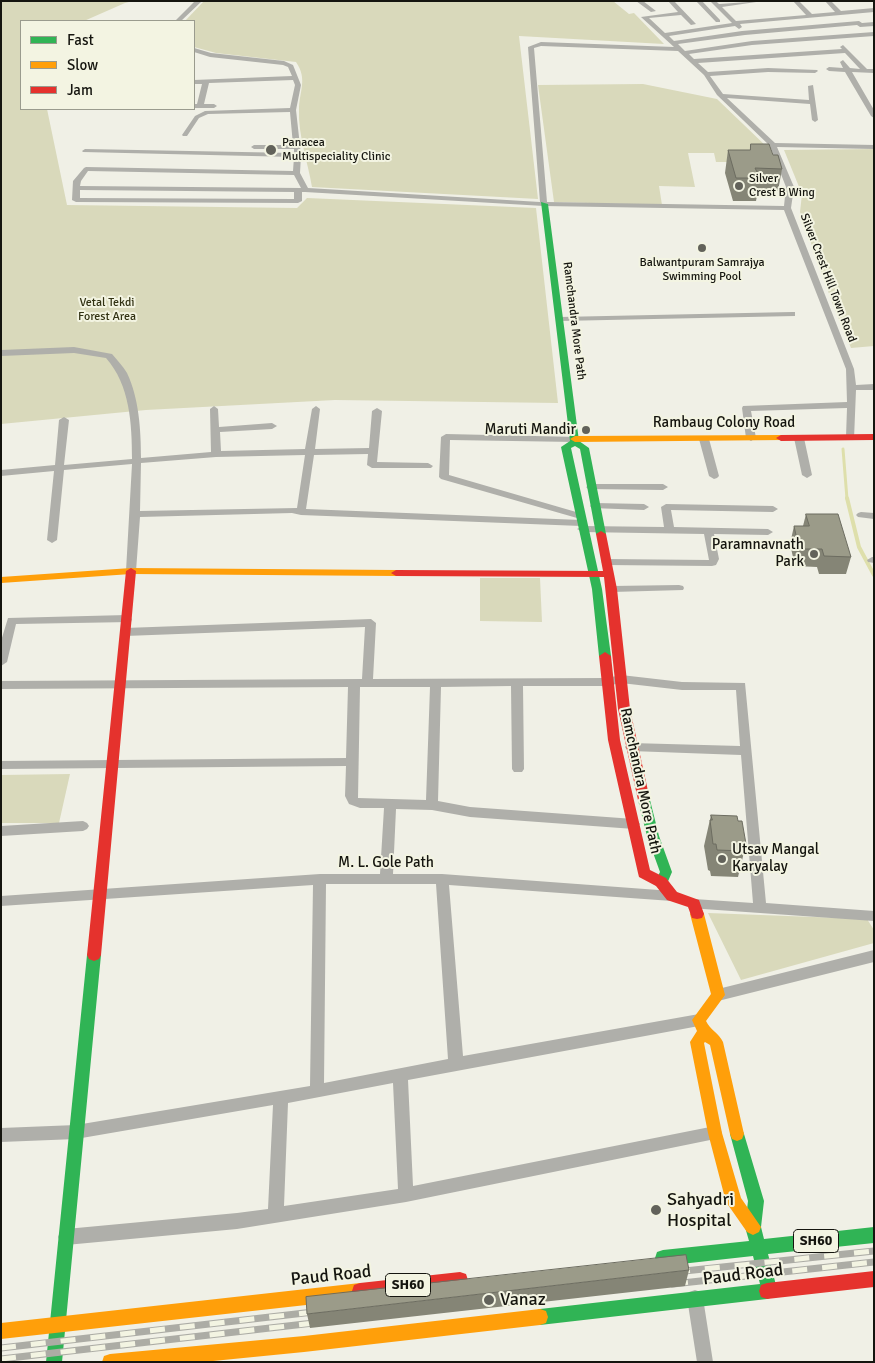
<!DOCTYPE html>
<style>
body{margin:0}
#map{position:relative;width:875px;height:1363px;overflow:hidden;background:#f0f0e6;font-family:Signika,sans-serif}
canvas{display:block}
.frame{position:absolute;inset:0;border:2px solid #15150f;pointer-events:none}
.legend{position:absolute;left:20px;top:20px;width:175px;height:90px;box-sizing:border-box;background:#f3f4e2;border:1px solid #9a9b8e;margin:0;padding:6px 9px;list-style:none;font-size:15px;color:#15150f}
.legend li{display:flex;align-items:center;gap:10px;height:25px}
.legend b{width:25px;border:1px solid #9a9b8e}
</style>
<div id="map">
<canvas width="875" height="1363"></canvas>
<div class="frame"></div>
<ul class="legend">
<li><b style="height:6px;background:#30b455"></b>Fast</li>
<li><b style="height:6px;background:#ff9f0a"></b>Slow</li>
<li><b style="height:6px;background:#e5322d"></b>Jam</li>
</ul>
</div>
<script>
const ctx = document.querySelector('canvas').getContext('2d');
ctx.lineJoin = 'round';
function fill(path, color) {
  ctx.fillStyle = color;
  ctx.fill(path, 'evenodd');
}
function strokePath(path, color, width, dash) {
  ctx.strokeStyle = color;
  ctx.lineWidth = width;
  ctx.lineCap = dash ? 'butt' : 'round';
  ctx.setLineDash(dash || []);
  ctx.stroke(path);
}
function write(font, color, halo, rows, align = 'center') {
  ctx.font = font + ' Signika,sans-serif';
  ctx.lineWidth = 4;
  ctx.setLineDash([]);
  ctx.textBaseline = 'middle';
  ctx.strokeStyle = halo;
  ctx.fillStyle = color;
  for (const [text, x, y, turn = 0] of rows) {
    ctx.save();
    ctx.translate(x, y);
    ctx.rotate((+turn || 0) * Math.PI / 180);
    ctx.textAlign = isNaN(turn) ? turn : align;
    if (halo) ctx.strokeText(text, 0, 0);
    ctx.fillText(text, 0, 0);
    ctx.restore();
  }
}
fill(new Path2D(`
 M1 1H133L125 3 84 21H21V109H47L67 205 297 208 307 198 536 208 558 403 335 400 146 410 1 424Z
 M204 1H613L629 14 634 13 664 44 519 36 538 199 312 187C308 163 298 135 299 110 299 92 308 79 296 62L216 53 194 47V21H185Z
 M643 84 717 99 768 148 773 162H716L714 153H688L695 187 659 186 662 205 554 202 538 85Z
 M874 149V346L851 348 833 305 800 212 802 194 784 150Z
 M480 578H540L542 622 480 621Z
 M70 774 59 823H1V775Z
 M708 913 867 919 874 930V943L741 980Z`), '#d9d9bb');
strokePath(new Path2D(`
 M843 449 847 499`), '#dedfab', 3);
strokePath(new Path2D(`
 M847 498 859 547 874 575`), '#dedfab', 4);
fill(new Path2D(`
 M195 1H202L181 21H175Z
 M636 1H643L656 11 651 12Z
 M668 1H674L696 24 691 25 681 15 649 18 665 33 732 23 710 1H716L719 4 763 1 722 7 736 21 806 15 793 1H799L812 14 835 12 825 1H831L841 11 874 8V12L740 24 742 27 739 29 735 26 669 36 674 41 742 31 859 21 862 23 874 22V26L860 27 857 25 745 35 678 44 685 51 752 41 874 32V36L752 45 689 54 694 59 842 49 840 47 843 45 867 69H874V73L852 72 874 110V118L871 116 845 72 829 71 826 69 829 67 843 68 840 62 843 60 850 68 860 69 845 53 698 63 708 72 768 68 817 70 818 71 815 73 768 72 710 76 723 94 809 100 808 86 813 85 818 120 815 122 812 120 810 104 727 98 775 143 874 145V149L777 147 794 187 791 208 854 369 856 385 874 384V390H856L854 439 851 440 846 437 847 408 751 411 756 438 751 441 746 438 742 408 743 406 847 402 846 369 784 210 544 206 305 192H302V201L298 203 76 202 72 200 73 181 84 168 86 167 293 171 294 157 83 152 82 151 85 149 294 153V149H254L251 147 254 145H293L290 112 208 114 199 118 187 136H183L182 135 195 116 205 111 290 108 295 85 293 80 209 83 204 104H214L217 106 214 108H194V104H197L202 84H194V80L292 76 288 67 283 65 210 57 194 52V48L211 53 284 61 293 65 301 85 296 110 301 155 300 173 308 188 540 202 528 47 541 42 674 47 641 17 678 12ZM541 46 678 51 704 75 717 95 770 146 786 187 784 206 547 202 534 48ZM88 171 294 175 301 188 80 186 81 181ZM80 190 294 192V199L80 198Z
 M696 1H702L720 20V22H716Z
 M792 312H795V316L560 321 556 319 560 317Z
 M74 347 112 354C117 360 123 366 127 373 139 398 141 430 141 458L211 452 210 409 214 406 218 409 219 427 272 423 277 426 272 429 220 432 221 451 305 449 312 409 316 406 320 409 315 449 369 448 372 411 377 408 382 411 377 462 428 463 433 466 431 468H372L367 465 368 454 314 455 306 509 581 520 586 523 581 526 301 515 292 513 140 517 136 571 131 574 127 573 126 571 132 464 64 470 57 540 52 543 47 540 54 471 1 476V470L55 465 59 420 64 417 69 420 64 465 132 459C132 424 130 385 106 358L74 353 1 356V350ZM305 455 297 508 140 511 141 463 216 457Z
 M446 434 578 437 580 439 575 442 450 440 449 475 583 514 585 516 580 519 577 518 441 479 439 477 441 437Z
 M799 435 804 438 812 475 807 478 802 475 794 438Z
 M704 436 709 439 719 476 717 478 714 479 709 476 699 439Z
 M591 484H663L668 487 663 490 588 489 586 487Z
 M595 503 644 504 649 507 644 510 592 508 590 506 592 504Z
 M666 504 773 506 778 509 773 512 671 510 674 527 768 529 773 532 768 535 714 534 719 559 716 565 712 566 606 565 601 562 606 559 709 560 704 534 582 532 577 529 582 526 664 527 661 507Z
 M861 512 874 513V519L858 517 856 515 858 513Z
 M872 557H874V563L868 562 867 560Z
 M679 585 683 586 684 588 683 590 612 592 607 589 612 586Z
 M127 615 132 619 131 622 16 624 7 662 1 666V641L8 618Z
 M371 619 376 623 373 679 607 678 621 675 682 682 745 683 766 903 874 911V921L689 908 687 904 689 900 694 899 753 903 741 755 631 751 627 750 625 747 627 744 631 743 740 746 736 690H682L621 683 607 686H523L524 769 522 772H514L512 769 511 686 441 687 438 801 470 807 634 819 638 821 640 824 638 827 634 829 470 817 432 810 396 809 393 874H442L672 891 677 892 679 896 677 900 672 901 449 885 463 1056 699 1014 704 1016 706 1020 704 1024 699 1026 408 1080 413 1186 715 1126 720 1128 722 1133 720 1138 406 1202 237 1229 66 1245 60 1242 58 1237 60 1232 66 1229 237 1213 268 1209 273 1105 76 1139 1 1142V1128L76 1125 310 1086 313 885 1 906V896L320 874H380L384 808H360L349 804 345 796 346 766 1 769V761L346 758 348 687 1 689V681L362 679 365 627 125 636 120 632 125 628ZM360 687H430L426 800 358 798ZM326 884H436L448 1059 324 1083ZM393 1083 398 1189 284 1206 288 1103Z
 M83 821 87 823 89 826 87 829 83 831 1 836V826Z
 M874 950V962L718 1001 713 999 711 995 713 991 718 989Z
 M695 1290 701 1292 703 1298 713 1362H697L687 1298 689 1292Z`), '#afafaa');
fill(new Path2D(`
 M541 202 548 204 579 441 589 448 606 534 601 537 596 534 580 449 575 446 571 448 602 589 611 656 605 660 599 656 592 589 561 447 570 441Z
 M644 795 648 797 650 800 659 836 672 872 666 886 661 887 656 886 655 882 660 872 647 836 638 800 640 797Z
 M94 949 99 951 101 955 62 1362H46L87 955 89 951Z
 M737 1127 742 1129 744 1134 764 1201 761 1227 764 1239 874 1227V1243L768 1254 777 1289 773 1297 767 1299 540 1325 534 1323 532 1317 534 1311 540 1309 760 1284 753 1256 663 1266 657 1264 655 1258 657 1252 663 1250 749 1241 745 1227 748 1201 730 1134 732 1129Z`), '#30b455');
fill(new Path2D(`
 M781 435 784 436V440L575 442 570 439 575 436Z
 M131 568 396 570 401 573 396 576 131 574 1 583V577Z
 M697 909 702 910 704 914 725 995 706 1021C710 1030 719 1033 723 1042L744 1134 742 1139 737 1141 732 1139 730 1134 710 1045 705 1042 704 1043 722 1133 741 1198 761 1227 759 1232 753 1235 747 1232 726 1202 708 1133 690 1042 697 1031 692 1020 711 994 690 914 692 910Z
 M360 1283 366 1285 368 1291 366 1297 360 1299 1 1339V1323Z
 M540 1309 546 1311 548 1317 546 1323 540 1325 304 1352 203 1362H102L104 1356 110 1354 304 1336Z`), '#ff9f0a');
fill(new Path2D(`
 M874 434V440L781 441 776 438 781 435Z
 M601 531 606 534 617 589 630 709 650 800 648 803H640L638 800 618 709 604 577 396 576 391 573 396 570 603 571 596 534Z
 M131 568 136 571 101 955 99 959 94 961 89 959 87 955 126 571Z
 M605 652 611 656 620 740 650 870 666 878 677 892 699 900 704 914 702 918 697 919 692 918 688 907 667 900 656 886 639 877 638 873 608 740 599 656Z
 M874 1271V1287L767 1299 761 1297 759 1291 761 1285 767 1283Z
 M460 1272 466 1274 468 1280 466 1286 460 1288 360 1299 354 1297 352 1291 354 1285 360 1283Z`), '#e5322d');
const rail = new Path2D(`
 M675 1272 874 1251
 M673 1284 874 1262
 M1 1348 322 1311
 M1 1359 322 1322`);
strokePath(rail, '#acaca5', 7);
strokePath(rail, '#f3f4e2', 5, [15]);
fill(new Path2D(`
 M728 150H750L773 155 782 169 778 191H758L756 201H733L725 173Z
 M806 514 851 557 846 574H819L817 567 795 566 790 544 794 526H803Z
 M711 815 738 821 746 844 738 877 711 876 710 871 708 870 704 846Z
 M689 1270 685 1286 310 1328 307 1314Z`), '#858576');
const building = new Path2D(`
 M751 144H769L773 155H778L782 169 755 168 760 178H736L728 150H750Z
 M806 514H838L851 557 824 556 822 549H799L794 526H809Z
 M711 815 737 816 738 821H742L746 844H743L744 851 717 850 716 844H713L710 820H712Z
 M686 1255 689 1270 307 1314 306 1297Z`);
fill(building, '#9b9b89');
strokePath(building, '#6c6c60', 1);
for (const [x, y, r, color] of [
 [271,150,6,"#62625a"],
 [739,186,5,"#62625a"],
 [702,248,5,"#62625a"],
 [586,430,5,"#62625a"],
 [814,554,5,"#62625a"],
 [722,859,5,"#62625a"],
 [656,1210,6,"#62625a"],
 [489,1300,6,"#62625a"]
]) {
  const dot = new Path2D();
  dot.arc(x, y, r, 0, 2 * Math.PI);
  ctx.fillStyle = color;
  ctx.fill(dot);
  strokePath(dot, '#f3f4e2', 2);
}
write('12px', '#15150f', '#f3f4e2', [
 ["Panacea",282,143],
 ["Multispeciality Clinic",282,157],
 ["Silver",749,179],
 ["Crest B Wing",749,193],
 ["Balwantpuram Samrajya",702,263,"center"],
 ["Swimming Pool",702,277,"center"]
], 'left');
write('12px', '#15150f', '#f3f4e2', [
 ["Silver Crest Hill Town Road",828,278,69],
 ["Ramchandra More Path",574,321,83]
]);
write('12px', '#323213', '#f3f4e2', [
 ["Vetal Tekdi",107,303],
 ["Forest Area",107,317]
]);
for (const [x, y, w] of [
 [816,1241,45],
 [408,1285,45]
]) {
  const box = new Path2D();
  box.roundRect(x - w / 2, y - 11.5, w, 23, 4);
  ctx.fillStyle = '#f3f4e2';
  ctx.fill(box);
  strokePath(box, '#15150f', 1);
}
write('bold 14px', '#15150f', null, [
 ["SH60",816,1241],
 ["SH60",408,1285]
]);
write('15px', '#15150f', '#f3f4e2', [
 ["Rambaug Colony Road",724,423],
 ["Ramchandra More Path",640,781,78],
 ["M. L. Gole Path",386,863]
]);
write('15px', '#15150f', '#f3f4e2', [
 ["Maruti Mandir",576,430],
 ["Paramnavnath",804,545],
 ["Park",804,562],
 ["Utsav Mangal",732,850,"left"],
 ["Karyalay",732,867,"left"]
], 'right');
write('18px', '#15150f', '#f3f4e2', [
 ["Sahyadri",667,1200],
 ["Hospital",667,1221],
 ["Vanaz",500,1300]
], 'left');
write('18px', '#15150f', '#f3f4e2', [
 ["Paud Road",743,1275,-7],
 ["Paud Road",331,1276,-6]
]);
</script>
